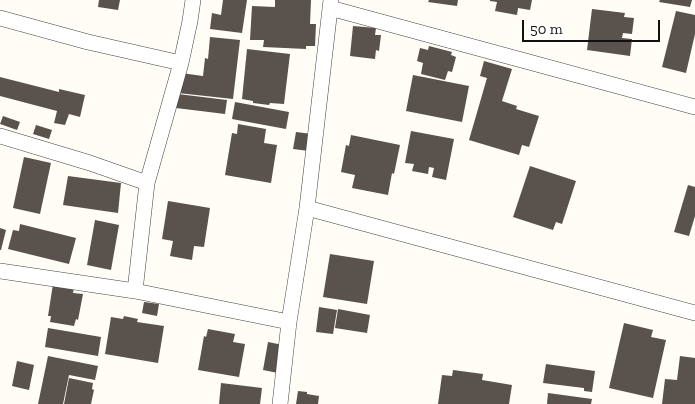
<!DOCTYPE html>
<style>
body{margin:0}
#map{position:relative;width:695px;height:404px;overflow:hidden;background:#fffdf5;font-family:"Zilla Slab",serif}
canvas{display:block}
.scale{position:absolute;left:522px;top:20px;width:138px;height:22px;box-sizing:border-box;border:2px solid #111;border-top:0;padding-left:6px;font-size:15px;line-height:18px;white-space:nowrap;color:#111;-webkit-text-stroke:4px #fff;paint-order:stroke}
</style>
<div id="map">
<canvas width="695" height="404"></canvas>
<div class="scale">50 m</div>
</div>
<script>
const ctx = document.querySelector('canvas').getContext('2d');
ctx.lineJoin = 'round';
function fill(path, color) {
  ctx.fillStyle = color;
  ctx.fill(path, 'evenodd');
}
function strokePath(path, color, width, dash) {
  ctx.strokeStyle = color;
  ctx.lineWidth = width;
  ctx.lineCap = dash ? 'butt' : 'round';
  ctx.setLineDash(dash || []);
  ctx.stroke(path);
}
fill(new Path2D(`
 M99 0H120L118 10 98 7Z
 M223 0H247L242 33 210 29 212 13 221 15Z
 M275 0H311L310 24H316L315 46H306V49L263 47 264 40H250L252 6 275 7Z
 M429 0H458L457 6 428 2Z
 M490 0H532L530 10 518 8 517 15 495 11 497 2 490 1Z
 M660 0H692L690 7 659 2Z
 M592 9 625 13 624 17 634 18 632 34 623 33 622 38 632 39 630 56 587 50Z
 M676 11 695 15V34L686 73 662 67Z
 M353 26 376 28 375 35H381L379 51 376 50 375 59 350 56Z
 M210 37 240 40 233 99 178 93 181 73 203 76 205 58 208 59Z
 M429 46 452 52 451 55 456 57 452 72 448 71 445 80 421 74 423 63 417 61 420 48 428 50Z
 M247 49 290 54 284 104 270 103 269 105 253 103V101L242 99Z
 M484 61 512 69 502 101 517 106 516 109 539 116 529 147 522 145 519 155 469 140 487 78 480 76Z
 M413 75 469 86 462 122 406 111Z
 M0 77 59 92V89L85 95 80 117 69 114 65 125 54 123 57 111 0 96Z
 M178 94 227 100 225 114 176 108Z
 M235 102 289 112 286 129 232 119Z
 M3 116 20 122 17 130 0 124Z
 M238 124 266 129 264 143 277 145 271 183 225 175 232 133 237 134Z
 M36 125 52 130 49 139 33 134Z
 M411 131 454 139 446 180 432 177 434 168 429 167 428 174 412 171 414 164 405 163Z
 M296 132 312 134 309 151 293 149Z
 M351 135 400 145 394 174 392 173 388 195 352 188 355 175 341 172 346 145 349 146Z
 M24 157 51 163 40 214 13 208Z
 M530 166 576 181 562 224 556 222 553 230 513 217Z
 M68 176 121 183 118 213 63 205Z
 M688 185 695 187V216L689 236 674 232Z
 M168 201 210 208 204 247 194 246 192 260 170 256 173 241 162 239Z
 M95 220 119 225 111 270 87 265Z
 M20 224 76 238 69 264 8 249 13 230 19 231Z
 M0 228 6 230 1 250H0Z
 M330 254 374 261 367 304 323 297Z
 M53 284 74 288 73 293 83 294 78 320 76 319 74 326 50 322 51 316H48Z
 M144 302 159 304 157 316 142 313Z
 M319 307 337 310 333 334 316 332Z
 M338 309 370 315 367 333 335 328Z
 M124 316 138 319 137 322 164 326 158 363 105 354 111 317 123 319Z
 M624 323 653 330 651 337 666 340 653 398 609 388Z
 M48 328 101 337 98 356 45 347Z
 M208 329 235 334 233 342 245 344 239 377 198 370 204 336 206 337Z
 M268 342 283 345 278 373 263 370Z
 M48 356 98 366 95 380 69 375 63 404H38Z
 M680 356 695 358V404H662L665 379 677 380Z
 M17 361 34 365 29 390 12 386Z
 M546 364 595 371 592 392 584 391V388L543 383Z
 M453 370 483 374 482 380 512 385 509 404H438L442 375 452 376Z
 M69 378 93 383 92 389 94 390 91 404H64Z
 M221 383 262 388 260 404H219Z
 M298 391 307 392V394L319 396 318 404H296Z
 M548 393 592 399 591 404H547Z`), '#5a524d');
const street = new Path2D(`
 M330 8 695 107
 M0 18 88 42 181 63 190 21 193 0
 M0 136 90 163 147 183
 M307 208 695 313
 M0 271 135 291 289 322
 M135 291 147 183 181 63
 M280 404 289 322 307 208 331 0`);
strokePath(street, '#444', 16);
strokePath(street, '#fff', 15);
</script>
